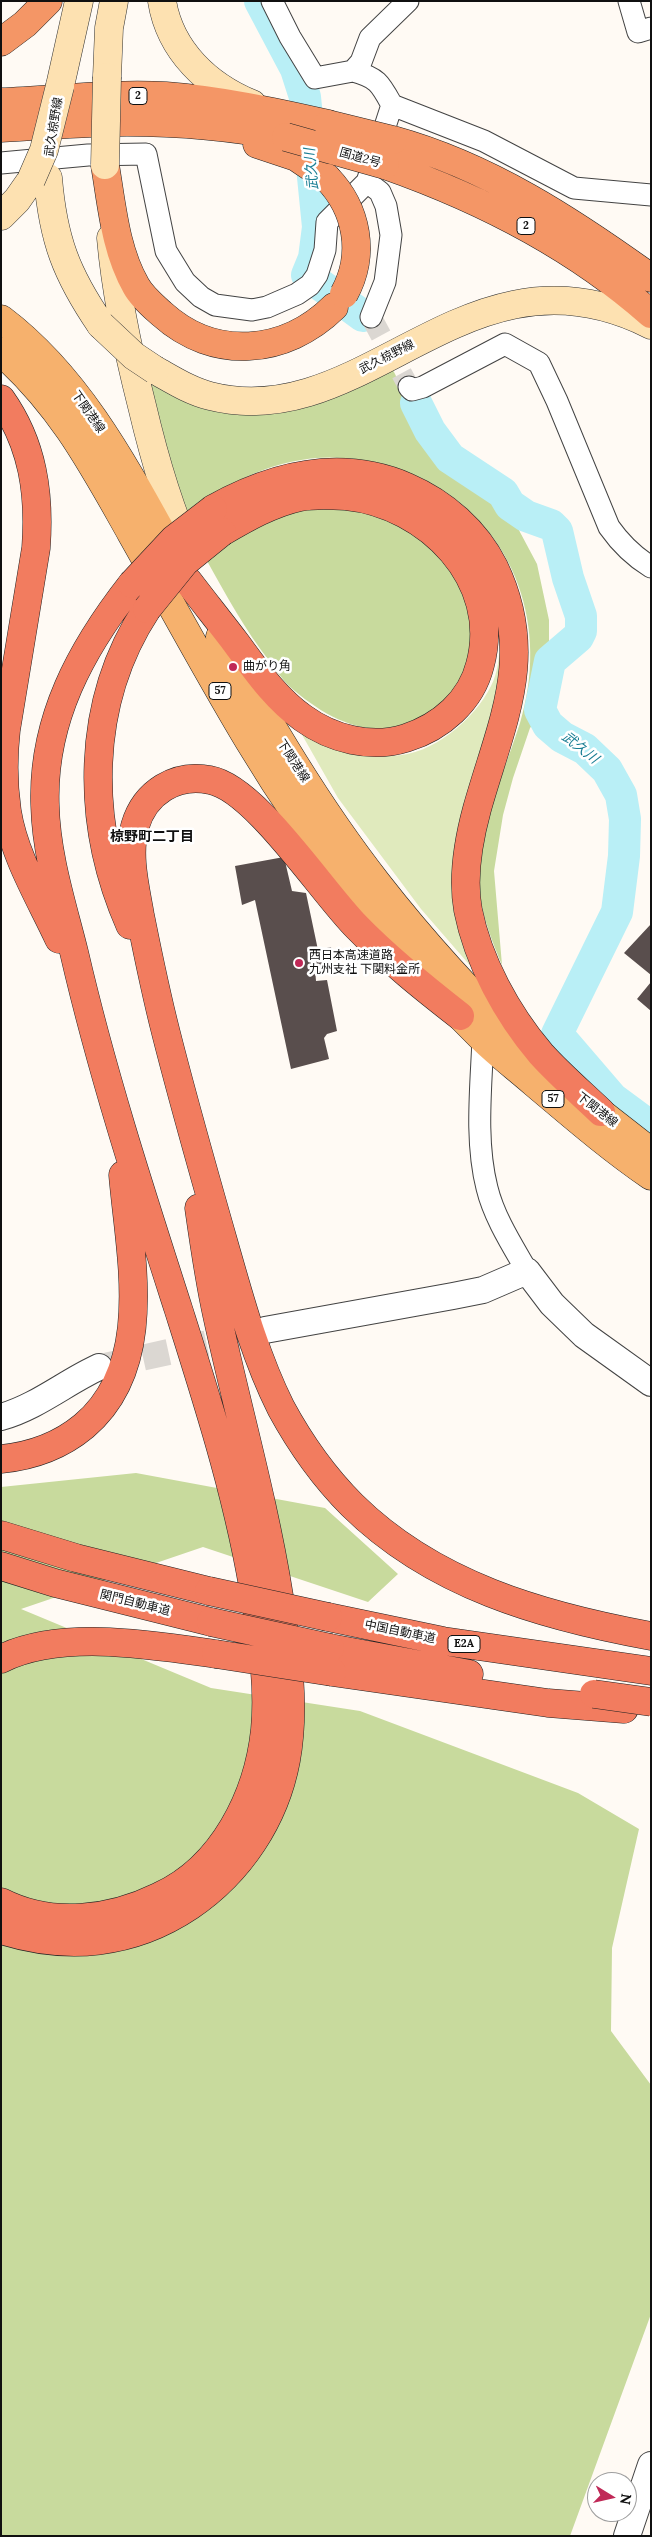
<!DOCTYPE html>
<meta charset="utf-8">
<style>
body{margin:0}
#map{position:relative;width:652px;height:2537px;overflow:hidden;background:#fffaf4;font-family:Lora,serif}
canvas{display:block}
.frame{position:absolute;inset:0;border:2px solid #101010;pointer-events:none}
.north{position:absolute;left:587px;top:2472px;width:50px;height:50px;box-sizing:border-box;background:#fff;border:1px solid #9f9f9f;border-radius:50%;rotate:99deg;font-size:14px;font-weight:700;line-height:20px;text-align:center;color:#101010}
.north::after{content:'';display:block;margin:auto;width:18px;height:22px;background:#c02957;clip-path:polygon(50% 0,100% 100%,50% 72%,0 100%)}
</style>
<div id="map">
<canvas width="652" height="2537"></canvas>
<div class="frame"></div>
<div class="north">N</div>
</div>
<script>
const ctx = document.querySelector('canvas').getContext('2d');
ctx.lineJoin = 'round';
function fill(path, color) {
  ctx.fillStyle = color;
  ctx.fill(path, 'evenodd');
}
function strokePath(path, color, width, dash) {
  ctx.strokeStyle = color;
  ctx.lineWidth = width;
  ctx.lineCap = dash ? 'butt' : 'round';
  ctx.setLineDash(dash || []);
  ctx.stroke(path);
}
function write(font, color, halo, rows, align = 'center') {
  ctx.font = font + ' Lora,"Noto Sans JP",serif';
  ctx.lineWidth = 5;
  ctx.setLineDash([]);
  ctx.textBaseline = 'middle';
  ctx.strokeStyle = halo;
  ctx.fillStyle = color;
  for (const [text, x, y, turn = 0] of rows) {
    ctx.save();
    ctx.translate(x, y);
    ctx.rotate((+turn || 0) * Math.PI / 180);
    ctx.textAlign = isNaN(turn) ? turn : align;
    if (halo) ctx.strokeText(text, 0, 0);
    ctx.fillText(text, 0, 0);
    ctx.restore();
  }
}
fill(new Path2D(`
 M501 641 506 662 472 792 480 977 421 909 338 798 301 733C328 740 356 751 383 755 425 762 474 721 491 686 498 673 499 656 501 641Z`), '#e0eabd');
fill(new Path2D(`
 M392 368 409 402 416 406 438 451 448 461 491 490 513 519 537 564 549 620V649L556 660 543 712 530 728 513 778 503 815 494 871 502 965C489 934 477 903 479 869 482 819 505 770 520 723 549 629 517 530 429 482 419 476 406 473 395 469 316 441 247 467 183 516L147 378 264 410 303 407 331 398Z
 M322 508C353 508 387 515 413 532 461 563 486 628 461 681 456 692 442 704 432 711 381 747 331 723 289 686 282 679 276 670 270 662 245 630 226 595 206 559L217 548 288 511Z
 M136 1473 325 1508 398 1574 368 1602 203 1547 21 1609 211 1688 360 1711 578 1793 639 1829 612 1948 611 2031 651 2085V2314L570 2536H1V1487Z`), '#c8da9d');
strokePath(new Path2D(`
 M260 1 296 69 305 97 318 227 314 258 307 275 363 316
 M416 403 430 431 450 458 503 493 510 505 526 516 551 525 557 531 568 578 581 616V631L578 637 550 661 540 710 548 725 562 737 585 749 607 770 621 795 625 819 624 856 617 912 557 1034 612 1098 651 1127`), '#b9eff6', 32);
fill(new Path2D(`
 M284 857 292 891 306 893 318 950 331 947 333 958 326 968 315 969 316 981 327 980 337 1031 327 1034 324 1038 329 1059 291 1069 255 900 242 905 235 866Z
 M651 924V975L624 953Z
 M651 982V1011L637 999Z`), '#594e4d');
strokePath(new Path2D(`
 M371 317 409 387`), '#dbd7d2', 21, [21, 11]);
strokePath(new Path2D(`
 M105 1366 245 1335`), '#dbd7d2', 26, [26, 13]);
const minor = new Path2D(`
 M272 1 290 37 315 78 353 71
 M408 1 370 38 361 62 353 71C378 78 380 83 392 105L484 141 574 188 651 195
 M629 1 638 32 651 28
 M1 163 88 155 146 154 166 251 185 282 201 297 215 305 252 310 267 307 297 294 310 285 317 275 325 250 327 222 367 182 392 105
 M367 182 380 192 386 206 391 235 385 282 371 317
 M409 387 412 390 423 387 505 344 539 363 557 401 609 527C621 544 633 556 651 567
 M483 1039C481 1088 475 1141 487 1188 494 1217 512 1245 527 1271`);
const tertiary = new Path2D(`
 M265 1330 453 1296 483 1290 527 1271 552 1304 584 1335 651 1383
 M1 1417C37 1407 66 1382 99 1367
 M627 2536 651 2465`);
const secondary = new Path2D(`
 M162 1C170 51 208 86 252 104
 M107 77 109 28 114 1
 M60 86 79 1
 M48 178C53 239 66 274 101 325
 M1 216 17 200 31 180
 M111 238C116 295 128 351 142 406 154 457 168 507 190 555
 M155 370C173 380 190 391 210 396 367 436 467 232 651 325`);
const primary = new Path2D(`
 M1 319C83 381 130 476 179 564
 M1 352C61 405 92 464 131 533 170 602 208 673 249 741 314 849 392 950 482 1038 498 1054 517 1068 534 1083 572 1115 610 1148 651 1176
 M220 637C268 722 317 806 377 883 423 942 475 999 529 1051
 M582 1098 651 1152`);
const trunk = new Path2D(`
 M1 42 25 24 48 1
 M1 102C56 100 111 93 166 96 220 100 275 112 328 124
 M1 128C43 126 85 122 127 122 180 122 234 127 286 137
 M393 140C488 166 572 221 651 278
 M257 144 296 157 327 178
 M105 165C112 206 115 249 136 286 142 297 153 306 162 314 214 361 285 355 334 307
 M385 165C482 199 573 245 651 314`);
const motorway = new Path2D(`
 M1 399C33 444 40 494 36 548L6 730C3 757 3 784 7 811 14 856 40 898 59 939
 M213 509C274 475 340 458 407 487 444 503 476 531 494 567 537 656 501 723 477 809 468 842 462 877 468 910 478 961 507 1014 541 1054 559 1074 581 1093 601 1112
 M188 581C204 602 220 622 236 643 256 670 275 698 303 718 332 739 371 749 406 738 441 727 471 701 480 665 503 580 428 504 346 496 331 495 315 494 300 497 272 503 246 518 222 532
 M130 925C85 823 85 703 147 609
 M460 1016C424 988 389 960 357 927 322 892 255 788 210 780 176 773 145 792 135 826 127 855 135 886 140 915 148 955 156 994 166 1033 184 1104 204 1174 224 1244 240 1300 255 1356 281 1408 300 1443 323 1476 352 1505 433 1585 542 1616 651 1636
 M1 1459C32 1456 60 1446 84 1426 156 1365 130 1257 123 1175
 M1 1535 76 1558 209 1591
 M1 1566 55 1583 211 1622
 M328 1617 443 1641 651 1671
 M330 1648 469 1674
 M1 1659C61 1629 153 1645 216 1654
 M332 1672 548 1703 624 1709
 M1 1902C52 1928 111 1920 160 1896 223 1867 258 1796 265 1730 269 1689 263 1645 256 1604 240 1502 209 1406 178 1308 140 1190 102 1073 74 952 62 904 46 855 45 805 42 720 81 649 132 584
 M1 1930C67 1951 132 1945 190 1906 240 1872 275 1819 286 1760 296 1706 287 1649 279 1596 264 1501 237 1408 217 1315 209 1279 204 1243 199 1208`);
strokePath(minor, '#434343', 23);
strokePath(tertiary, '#434343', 28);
strokePath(secondary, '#323232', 29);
strokePath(primary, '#212121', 29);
strokePath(trunk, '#212121', 29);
strokePath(motorway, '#212121', 29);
strokePath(minor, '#fff', 21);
strokePath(tertiary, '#fff', 26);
strokePath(secondary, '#fde1b1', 28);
strokePath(primary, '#f6b16d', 28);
strokePath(trunk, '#f49666', 28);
strokePath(motorway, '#f27c5f', 28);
const secondaryBridge = new Path2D(`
 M105 165 107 77
 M31 180 44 150 60 86
 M101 325 134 356 155 370`);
const trunkBridge = new Path2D(`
 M328 124 393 140
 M286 137 385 165
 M327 178C357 209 366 254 344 294`);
const motorwayBridge = new Path2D(`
 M132 584 174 539 213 509
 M147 609 185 562 222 532
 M209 1591 328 1617
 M211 1622 330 1648
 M216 1654 332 1672
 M594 1694 651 1702`);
strokePath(secondaryBridge, '#323232', 29, []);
strokePath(trunkBridge, '#212121', 29, []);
strokePath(motorwayBridge, '#212121', 29, []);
strokePath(secondaryBridge, '#fde1b1', 28);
strokePath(trunkBridge, '#f49666', 28);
strokePath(motorwayBridge, '#f27c5f', 28);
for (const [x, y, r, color] of [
 [233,667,5,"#c02957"],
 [299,963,5,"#c02957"]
]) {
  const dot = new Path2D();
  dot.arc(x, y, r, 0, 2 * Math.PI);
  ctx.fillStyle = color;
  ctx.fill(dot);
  strokePath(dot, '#fff', 2);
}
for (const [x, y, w] of [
 [138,96,18],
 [526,226,18],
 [220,691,22],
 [553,1099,22],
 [464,1644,32]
]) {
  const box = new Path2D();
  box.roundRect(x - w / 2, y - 8.5, w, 17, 4);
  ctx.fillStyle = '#fff';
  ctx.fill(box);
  strokePath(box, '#101010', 1);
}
write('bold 11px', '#101010', null, [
 ["2",138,96],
 ["2",526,226],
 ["57",220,691],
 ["57",553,1099],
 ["E2A",464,1644]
]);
write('12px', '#101010', '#fff', [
 ["武久椋野線",54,127,-81],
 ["国道2号",360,158,16],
 ["武久椋野線",387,357,-27],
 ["下関港線",88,412,55],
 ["下関港線",293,761,57],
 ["下関港線",597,1110,38],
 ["関門自動車道",135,1603,14],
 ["中国自動車道",400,1632,12]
]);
write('12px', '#101010', '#fff', [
 ["曲がり角",243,667],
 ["西日本高速道路",309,956],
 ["九州支社 下関料金所",309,970]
], 'left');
write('italic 14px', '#197e94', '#fff', [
 ["武久川",312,169,-95],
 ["武久川",580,748,38]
]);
write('bold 14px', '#101010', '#fff', [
 ["椋野町二丁目",152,837]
]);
</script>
